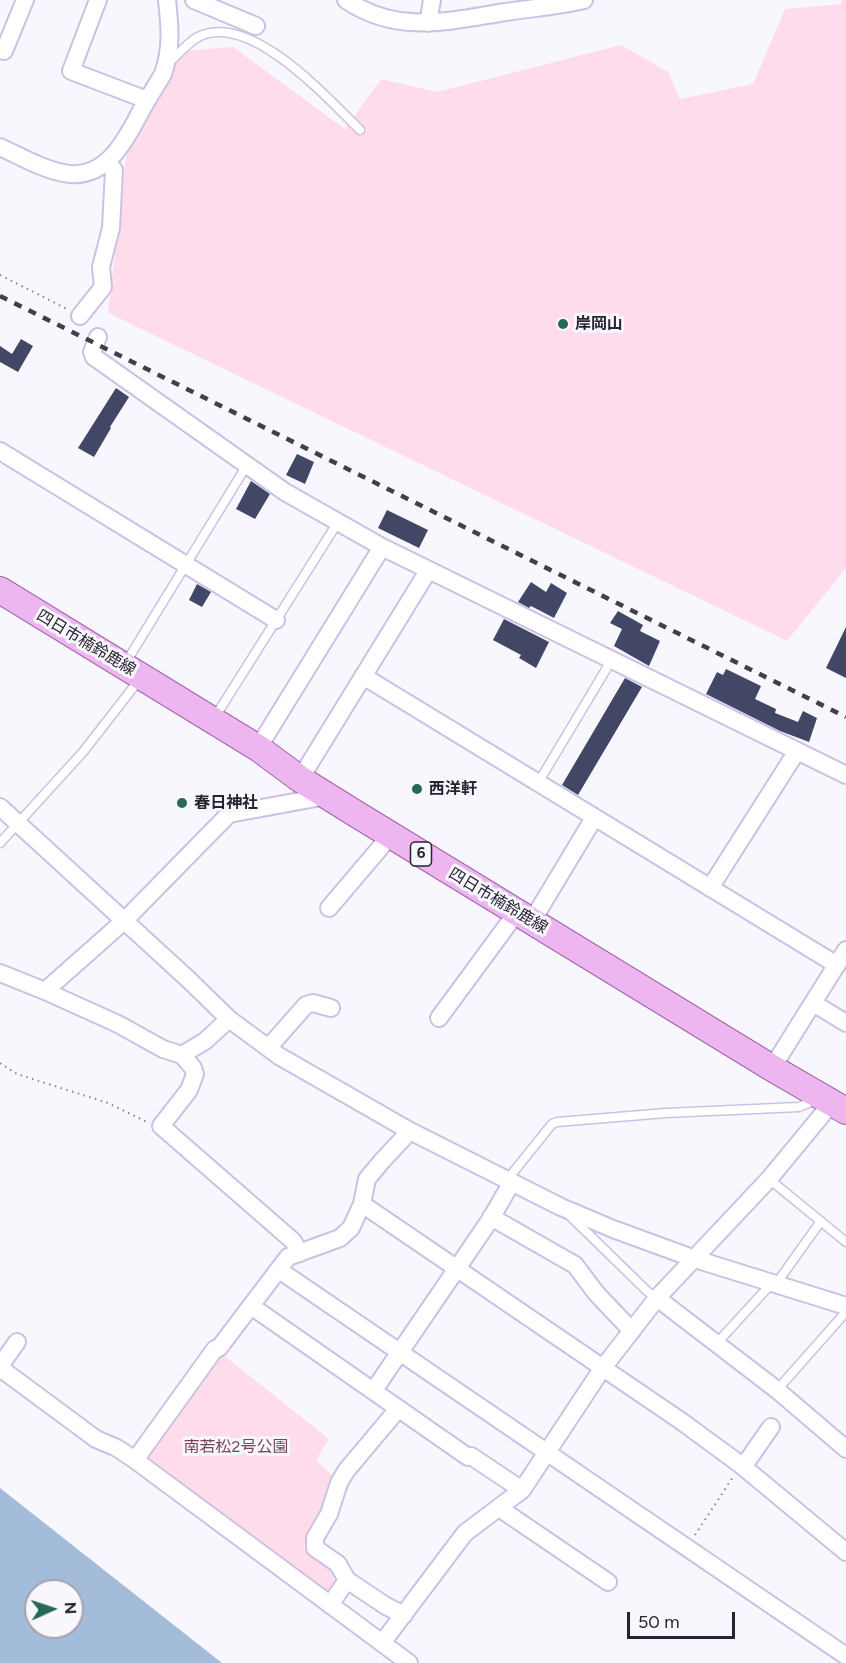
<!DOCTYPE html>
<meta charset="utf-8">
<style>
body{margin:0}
#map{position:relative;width:846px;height:1663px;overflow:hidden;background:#f9f7fe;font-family:Figtree,sans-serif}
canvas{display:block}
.north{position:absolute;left:24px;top:1579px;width:60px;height:60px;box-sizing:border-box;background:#f9f7fe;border:2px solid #a5a2ac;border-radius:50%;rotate:87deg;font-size:16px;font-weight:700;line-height:24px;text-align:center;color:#272330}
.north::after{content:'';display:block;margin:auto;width:21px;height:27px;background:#266859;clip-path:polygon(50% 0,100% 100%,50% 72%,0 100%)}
.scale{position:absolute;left:627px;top:1612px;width:108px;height:27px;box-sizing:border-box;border:3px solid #272330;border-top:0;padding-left:8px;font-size:18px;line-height:21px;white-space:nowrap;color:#272330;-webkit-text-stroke:4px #f9f7fe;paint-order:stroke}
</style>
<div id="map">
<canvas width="846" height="1663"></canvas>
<div class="north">N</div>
<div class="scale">50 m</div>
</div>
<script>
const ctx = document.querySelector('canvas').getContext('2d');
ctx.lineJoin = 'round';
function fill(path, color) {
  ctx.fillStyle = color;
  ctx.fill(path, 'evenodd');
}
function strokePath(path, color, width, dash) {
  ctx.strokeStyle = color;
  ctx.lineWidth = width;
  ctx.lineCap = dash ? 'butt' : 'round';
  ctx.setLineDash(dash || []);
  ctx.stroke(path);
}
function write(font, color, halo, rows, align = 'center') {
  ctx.font = font + ' Figtree,"Noto Sans JP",sans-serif';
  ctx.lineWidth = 6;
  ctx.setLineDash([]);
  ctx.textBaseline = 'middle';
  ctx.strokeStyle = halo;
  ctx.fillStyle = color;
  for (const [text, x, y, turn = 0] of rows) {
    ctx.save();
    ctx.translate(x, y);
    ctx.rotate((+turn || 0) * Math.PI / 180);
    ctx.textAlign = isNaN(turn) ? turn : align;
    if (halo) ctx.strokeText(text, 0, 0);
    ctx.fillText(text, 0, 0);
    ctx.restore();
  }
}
fill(new Path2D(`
 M841 0H846V568L787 641 108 313 127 149 183 51 233 47 345 129 381 79 437 92 621 45 668 72 680 99 753 84 785 9 841 4Z
 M221 1353 329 1439 316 1460 335 1478 323 1509 303 1547 330 1570 337 1587 334 1591 327 1592 143 1457Z`), '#ffdceb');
fill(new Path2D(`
 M0 1488 222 1663H0ZM36 1591H72V1627H36Z`), '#a2bcd9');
fill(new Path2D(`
 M21 339 33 346 18 372 0 362V346L12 354Z
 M116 388 129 397 110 427 111 428 94 457 78 448Z
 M297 454 314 462 305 484 286 475Z
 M251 481 270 494 255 519 236 509Z
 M387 510 428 530 419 548 378 528Z
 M531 582 546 592 551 583 567 593 554 618 531 606 529 608 518 602Z
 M197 584 211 592 202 607 189 600Z
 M618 611 643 625 640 631 660 641 649 666 614 646 622 629 610 623Z
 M504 619 549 642 536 668 519 658 521 655 493 640Z
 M846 627V678L826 668Z
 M726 669 761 686 755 699 776 709 775 713 798 722 803 711 817 718 809 742 780 731 706 694 717 672 723 675Z
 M625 678 642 687 578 795 562 785Z`), '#414764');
const lane = new Path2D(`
 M168 63C179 55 187 42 200 36 252 13 327 98 360 130
 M125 664 247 465
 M215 717 338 522
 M538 783 611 661
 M0 843 83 752 139 680
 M769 1179 846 1242
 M507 1180 552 1124 557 1122 666 1113 799 1107 818 1099
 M568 1214 648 1292 657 1298
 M776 1284 821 1221
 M717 1343 772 1283
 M777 1390 846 1312`);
const street = new Path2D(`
 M98 0 71 71 147 100
 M194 0 256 26
 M346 0C398 35 448 21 506 12 532 8 559 6 584 0
 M428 23 432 0
 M4 51 25 0
 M0 147C22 157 45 171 70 174 108 177 126 139 141 111 148 98 156 86 163 74 172 48 170 27 167 0
 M80 316 103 287 101 267 111 228 114 170 107 162
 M98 337 92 352 94 357 285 492 382 547 846 775
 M0 451 276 620
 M363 676 837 965
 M258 748 382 547
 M300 779 428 571
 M0 807 189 980 229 1019 279 1056 410 1131 561 1207 613 1229 695 1259 846 1306
 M710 888 797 751
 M329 908 391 835
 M532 921 594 818
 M0 973 45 991 118 1024 163 1049 182 1055 193 1068 195 1074 189 1090 161 1126 293 1241 300 1253
 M45 991 124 921 229 814 327 796
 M813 1003 846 1023
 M439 1018 517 912
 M268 1048 306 1005 313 1003 331 1008
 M182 1055 205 1041 229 1019
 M772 1068 846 950
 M362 1204 681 1421 741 1465 846 1552
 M491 1217 575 1265 596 1293 632 1331
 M279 1270 846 1656
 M657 1298 777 1390 846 1449
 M251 1306 468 1457 471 1456 522 1490
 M0 1366 17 1342
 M0 1368 96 1439 117 1448 135 1460 409 1663
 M374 1390 490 1220 512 1182
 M398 1409 346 1471 339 1483 329 1514 315 1538V1548L338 1564 347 1580 386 1606 404 1615
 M135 1460 215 1349 219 1348 288 1257 340 1238 351 1228 362 1204 367 1179 382 1161 410 1131
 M743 1467 771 1427
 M499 1508 608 1582
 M330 1605 347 1580
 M382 1643 465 1533 522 1490 602 1369 657 1298 769 1179 831 1104`);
const primary = new Path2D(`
 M0 590 258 748 300 779 353 812 772 1068 846 1111`);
strokePath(lane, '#ccc1e4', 11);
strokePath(street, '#ccc1e4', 20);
strokePath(primary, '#a163a7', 28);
strokePath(new Path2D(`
 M0 275 67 309
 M0 1063 17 1074 108 1103 147 1122
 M695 1535 733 1477`), '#88858f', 2, [1.5, 4.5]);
strokePath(lane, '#fff', 8);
strokePath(street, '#fff', 16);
strokePath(primary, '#eeb6f1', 26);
strokePath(new Path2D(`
 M0 296 846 717`), '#423e4a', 4.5, [8, 8]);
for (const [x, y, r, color] of [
 [563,324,6,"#266859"],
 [417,789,6,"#266859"],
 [182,803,6,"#266859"]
]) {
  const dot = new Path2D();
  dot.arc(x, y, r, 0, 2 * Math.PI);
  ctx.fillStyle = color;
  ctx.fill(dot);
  strokePath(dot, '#f9f7fe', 2);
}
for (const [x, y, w] of [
 [421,854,21]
]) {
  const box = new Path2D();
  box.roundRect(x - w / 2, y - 12, w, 24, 4.5);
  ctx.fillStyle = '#f9f7fe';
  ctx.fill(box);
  strokePath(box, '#272330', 1.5);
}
write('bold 15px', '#272330', null, [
 ["6",421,854]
]);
write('bold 16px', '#272330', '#f9f7fe', [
 ["岸岡山",575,324],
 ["西洋軒",429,789],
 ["春日神社",194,803]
], 'left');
write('16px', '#272330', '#f9f7fe', [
 ["四日市楠鈴鹿線",86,643,31],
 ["四日市楠鈴鹿線",498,901,31]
]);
write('16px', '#78445d', '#f9f7fe', [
 ["南若松2号公園",236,1447]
]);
</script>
